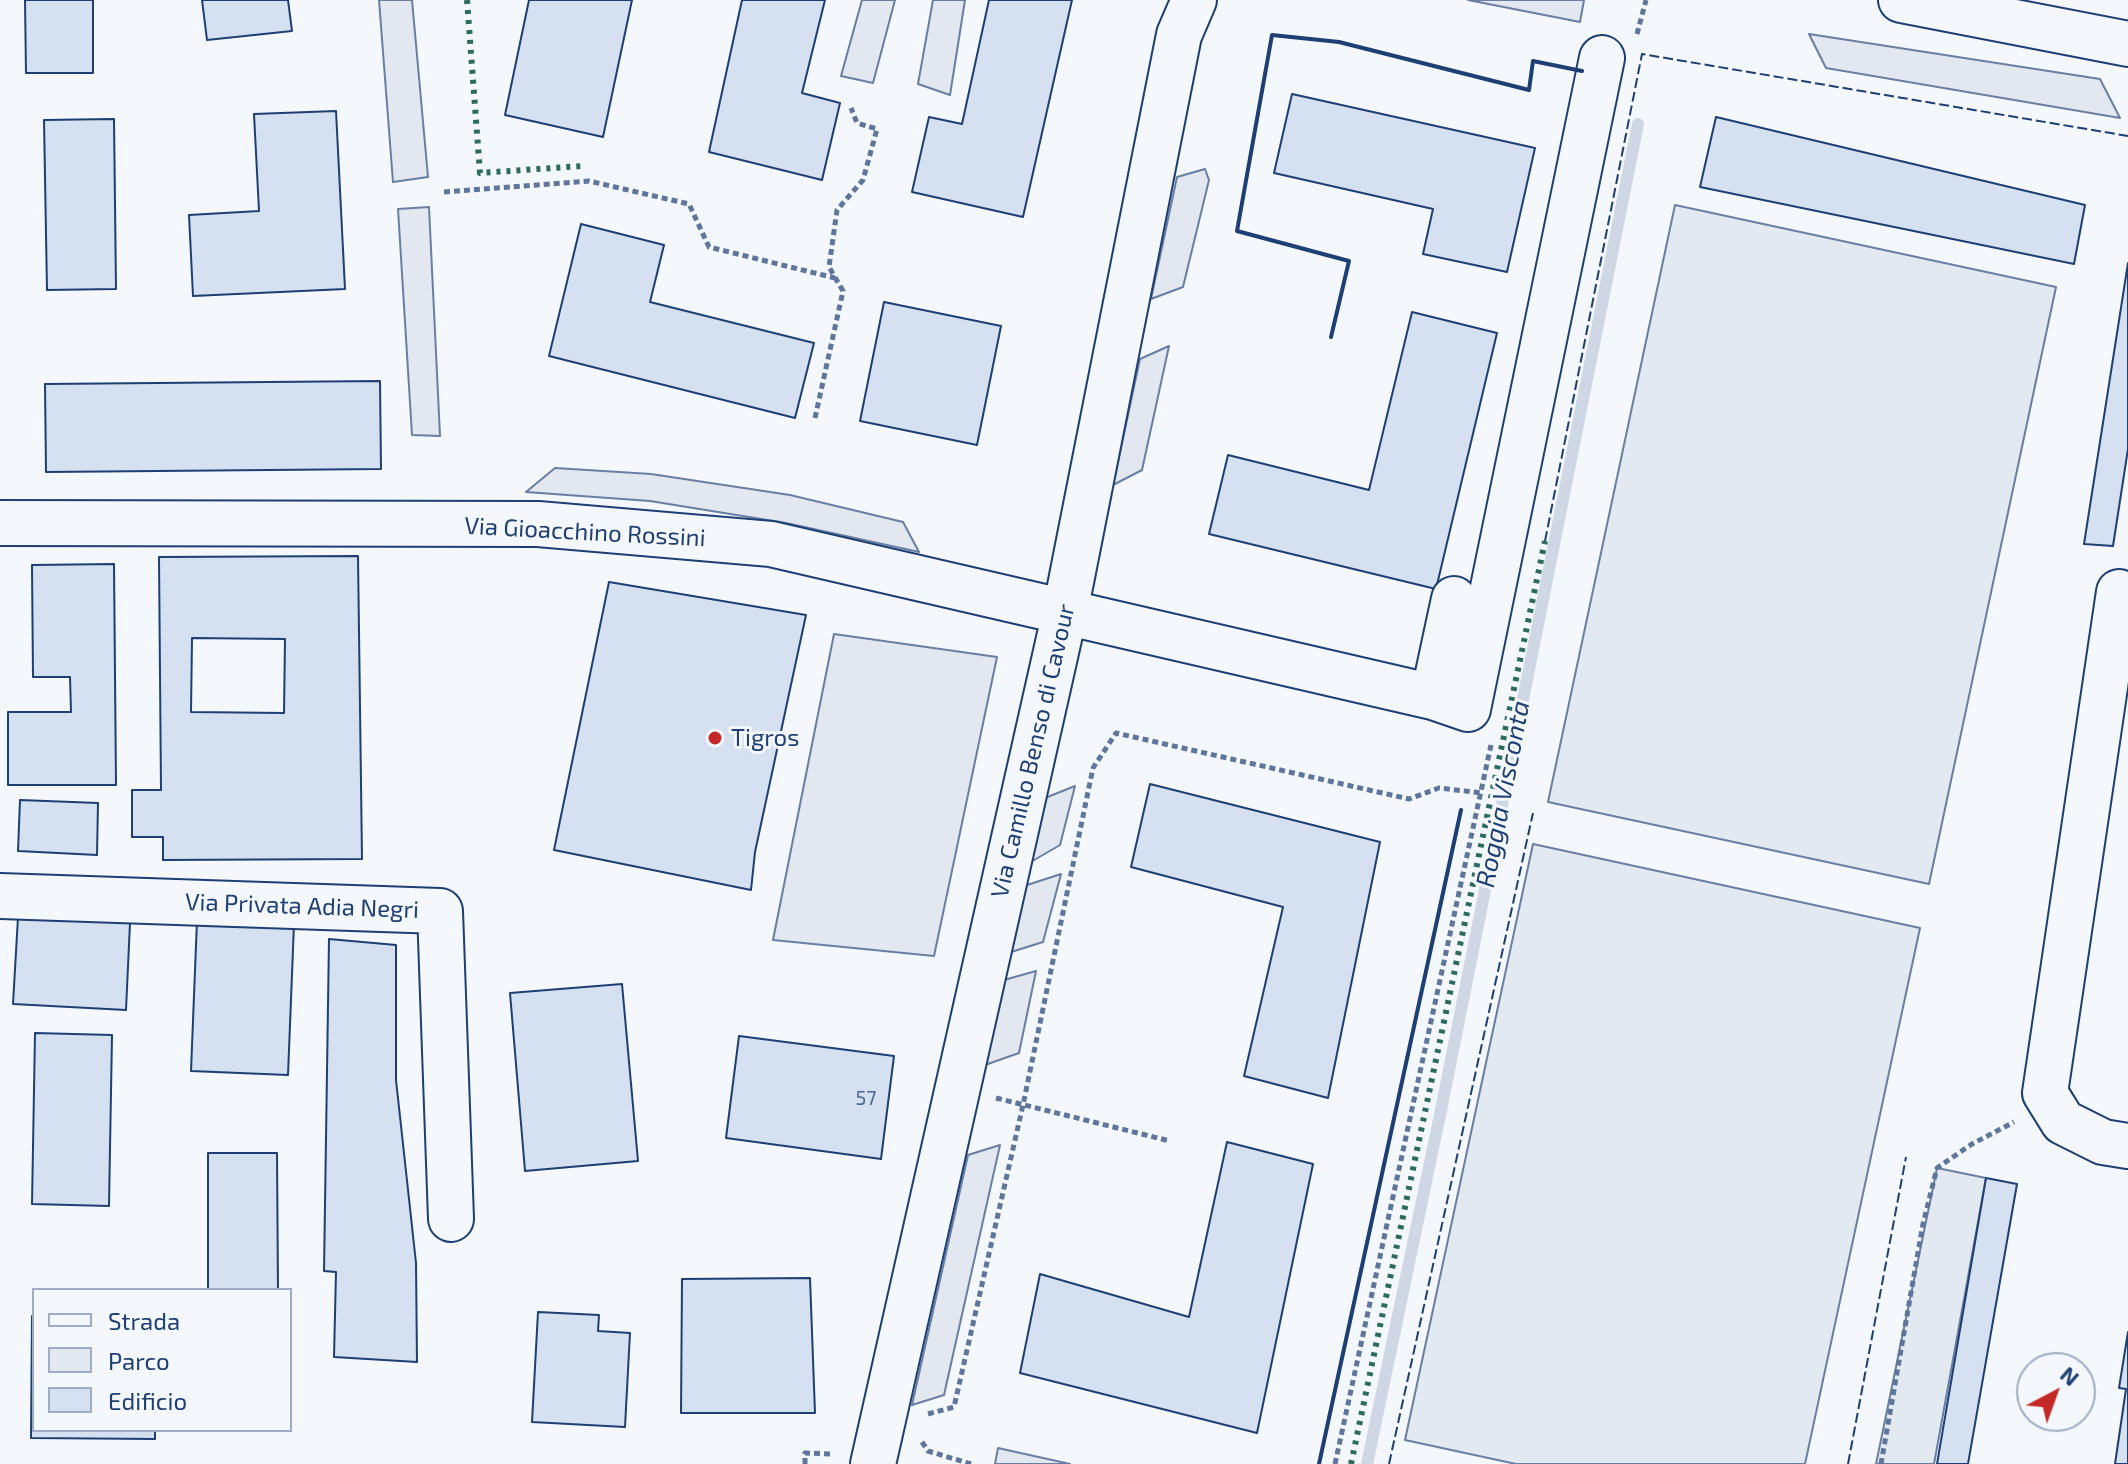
<!DOCTYPE html>
<style>
body{margin:0}
#map{position:relative;width:2128px;height:1464px;overflow:hidden;background:#f4f7fb;font-family:"Exo 2",sans-serif}
canvas{display:block}
.legend{position:absolute;left:32px;top:1288px;width:260px;height:144px;box-sizing:border-box;background:#f4f7fb;border:2px solid #9eadc5;margin:0;padding:10px 14px;list-style:none;font-size:24px;color:#1d3f73}
.legend li{display:flex;align-items:center;gap:16px;height:40px}
.legend b{width:40px;border:2px solid #9eadc5}
.north{position:absolute;left:2016px;top:1352px;width:80px;height:80px;box-sizing:border-box;background:#f4f7fb;border:2px solid #9eadc5;border-radius:50%;rotate:41deg;font-size:22px;font-weight:700;line-height:32px;text-align:center;color:#1d3f73}
.north::after{content:'';display:block;margin:auto;width:28px;height:36px;background:#c62828;clip-path:polygon(50% 0,100% 100%,50% 72%,0 100%)}
</style>
<div id="map">
<canvas width="2128" height="1464"></canvas>
<ul class="legend">
<li><b style="height:10px;background:#f4f7fb"></b>Strada</li>
<li><b style="height:22px;background:#e3e9f0"></b>Parco</li>
<li><b style="height:22px;background:#d5e0f0"></b>Edificio</li>
</ul>
<div class="north">N</div>
</div>
<script>
const ctx = document.querySelector('canvas').getContext('2d');
ctx.lineJoin = 'round';
function fill(path, color) {
  ctx.fillStyle = color;
  ctx.fill(path, 'evenodd');
}
function strokePath(path, color, width, dash) {
  ctx.strokeStyle = color;
  ctx.lineWidth = width;
  ctx.lineCap = dash ? 'butt' : 'round';
  ctx.setLineDash(dash || []);
  ctx.stroke(path);
}
function write(font, color, halo, rows, align = 'center') {
  ctx.font = font + ' "Exo 2",sans-serif';
  ctx.lineWidth = 6;
  ctx.setLineDash([]);
  ctx.textBaseline = 'middle';
  ctx.strokeStyle = halo;
  ctx.fillStyle = color;
  for (const [text, x, y, turn = 0] of rows) {
    ctx.save();
    ctx.translate(x, y);
    ctx.rotate((+turn || 0) * Math.PI / 180);
    ctx.textAlign = isNaN(turn) ? turn : align;
    if (halo) ctx.strokeText(text, 0, 0);
    ctx.fillText(text, 0, 0);
    ctx.restore();
  }
}
const green = new Path2D(`
 M1675 205 2056 287 1929 884 1548 802Z
 M1533 844 1920 928 1805 1464H1516L1405 1440Z
 M1937 1168 1986 1178 1934 1464H1876Z`);
fill(green, '#e3e9f0');
strokePath(green, '#687fa3', 2);
const parking = new Path2D(`
 M379 0H412L428 177 393 182Z
 M862 0H895L873 83 841 76Z
 M933 0H965L950 95 918 84Z
 M1468 0H1584L1580 22Z
 M1809 34 2100 79 2120 118 1826 68Z
 M1205 169 1209 180 1183 287 1151 299 1177 177Z
 M429 207 440 436 412 435 398 209Z
 M1169 346 1142 470 1113 485 1140 359Z
 M555 468 651 474 790 495 903 522 919 552 786 523 650 501 526 492Z
 M834 634 997 657 934 956 773 940Z
 M1075 786 1060 845 1029 863 1045 798Z
 M1061 874 1043 942 1008 953 1024 886Z
 M1036 971 1019 1053 985 1065 1004 980Z
 M1000 1145 944 1395 912 1405 968 1155Z
 M998 1448 1070 1464H995Z`);
fill(parking, '#e3e8f0');
strokePath(parking, '#687fa3', 2);
strokePath(new Path2D(`
 M1367 1464 1441 1110 1638 124`), '#cfd7e4', 12);
const building = new Path2D(`
 M25 0H93V73H26Z
 M202 0H288L292 31 207 40Z
 M529 0H632L603 137 505 115Z
 M742 0H825L802 93 840 103 822 180 709 152Z
 M989 0H1072L1023 217 912 192 929 117 962 124Z
 M1292 94 1535 148 1507 272 1423 254 1433 209 1274 173Z
 M336 111 345 289 193 296 189 215 259 211 254 114Z
 M1716 117 2085 205 2074 264 1700 187Z
 M114 119 116 289 47 290 44 120Z
 M581 224 664 245 650 302 814 343 795 418 549 356Z
 M2128 263V449L2113 546 2084 544Z
 M884 302 1001 326 977 445 860 421Z
 M1412 312 1497 333 1436 589 1209 534 1228 455 1369 490Z
 M380 381 381 469 46 472 45 384Z
 M358 556 362 859 163 860V837H132V790H161L159 557ZM192 638 285 639 284 713 191 712Z
 M114 564 116 785H8V712H71L70 677H33L32 565Z
 M609 582 806 615 755 852 751 890 554 850Z
 M1150 784 1380 842 1328 1098 1244 1076 1283 907 1131 867Z
 M20 800 98 803 97 855 18 851Z
 M18 917 130 923 126 1010 13 1004Z
 M197 920 294 924 288 1075 191 1071Z
 M329 939 396 945V1080L416 1263 417 1362 334 1357 336 1272 324 1271Z
 M622 984 638 1161 525 1171 510 993Z
 M35 1033 112 1035 109 1206 32 1204Z
 M739 1036 894 1056 881 1159 726 1138Z
 M1227 1142 1313 1164 1257 1433 1020 1373 1040 1274 1189 1317Z
 M208 1153H277L278 1290H208Z
 M1986 1178 2017 1184 1968 1464H1937Z
 M810 1278 815 1413H681L682 1279Z
 M538 1312 599 1315 598 1331 630 1333 625 1427 532 1422Z
 M32 1316H34V1430H155V1439L31 1438Z
 M2128 1332V1464H2115L2126 1389 2119 1388Z`);
fill(building, '#d5e0f0');
strokePath(building, '#1d3f73', 2);
const minor = new Path2D(`
 M1901 0 2128 44
 M0 523 538 524 771 544 1433 697 1454 599
 M2119 592 2045 1093 2063 1122 2103 1142 2128 1146
 M1433 697 1468 709 1602 58
 M0 896 440 911 451 1219
 M873 1464 1065 612 1179 35 1194 0`);
strokePath(minor, '#1d3f73', 48);
strokePath(new Path2D(`
 M1637 34 1646 0
 M444 192 589 181 689 204 709 247 835 278
 M815 418 843 291 829 267 837 210 863 180 877 129 857 123 851 108
 M996 1098 1170 1141
 M928 1414 954 1407 1023 1105 1093 768 1116 733 1409 799 1439 788 1482 793
 M922 1442 928 1451 971 1464
 M805 1464V1453L830 1454
 M1335 1464 1491 745
 M1881 1464 1923 1224 1937 1168 1972 1144 2014 1122`), '#5e769c', 5, [6, 4]);
strokePath(minor, '#f4f7fb', 44);
strokePath(new Path2D(`
 M467 0 480 173 582 166
 M1351 1464 1545 541`), '#2c6c60', 6, [4, 6]);
strokePath(new Path2D(`
 M1545 541 1642 54 2128 136
 M1389 1464 1533 813
 M1848 1464 1906 1157`), '#1d3f73', 2, [10, 4]);
strokePath(new Path2D(`
 M1331 337 1349 261 1237 231 1272 35 1339 42 1529 90 1533 61 1582 71
 M1319 1464 1461 810`), '#1d3f73', 4);
for (const [x, y, r, color] of [
 [715,738,8,"#c62828"]
]) {
  const dot = new Path2D();
  dot.arc(x, y, r, 0, 2 * Math.PI);
  ctx.fillStyle = color;
  ctx.fill(dot);
  strokePath(dot, '#f4f7fb', 3);
}
write('20px', '#4b6792', null, [
 ["57",866,1098]
]);
write('24px', '#1d3f73', '#f4f7fb', [
 ["Via Gioacchino Rossini",585,532,3],
 ["Via Camillo Benso di Cavour",1033,751,-77],
 ["Via Privata Adia Negri",302,906,2]
]);
write('24px', '#1d3f73', '#f4f7fb', [
 ["Tigros",731,738]
], 'left');
write('italic 26px', '#1d3f73', '#f4f7fb', [
 ["Roggia Visconta",1503,794,-79]
]);
</script>
